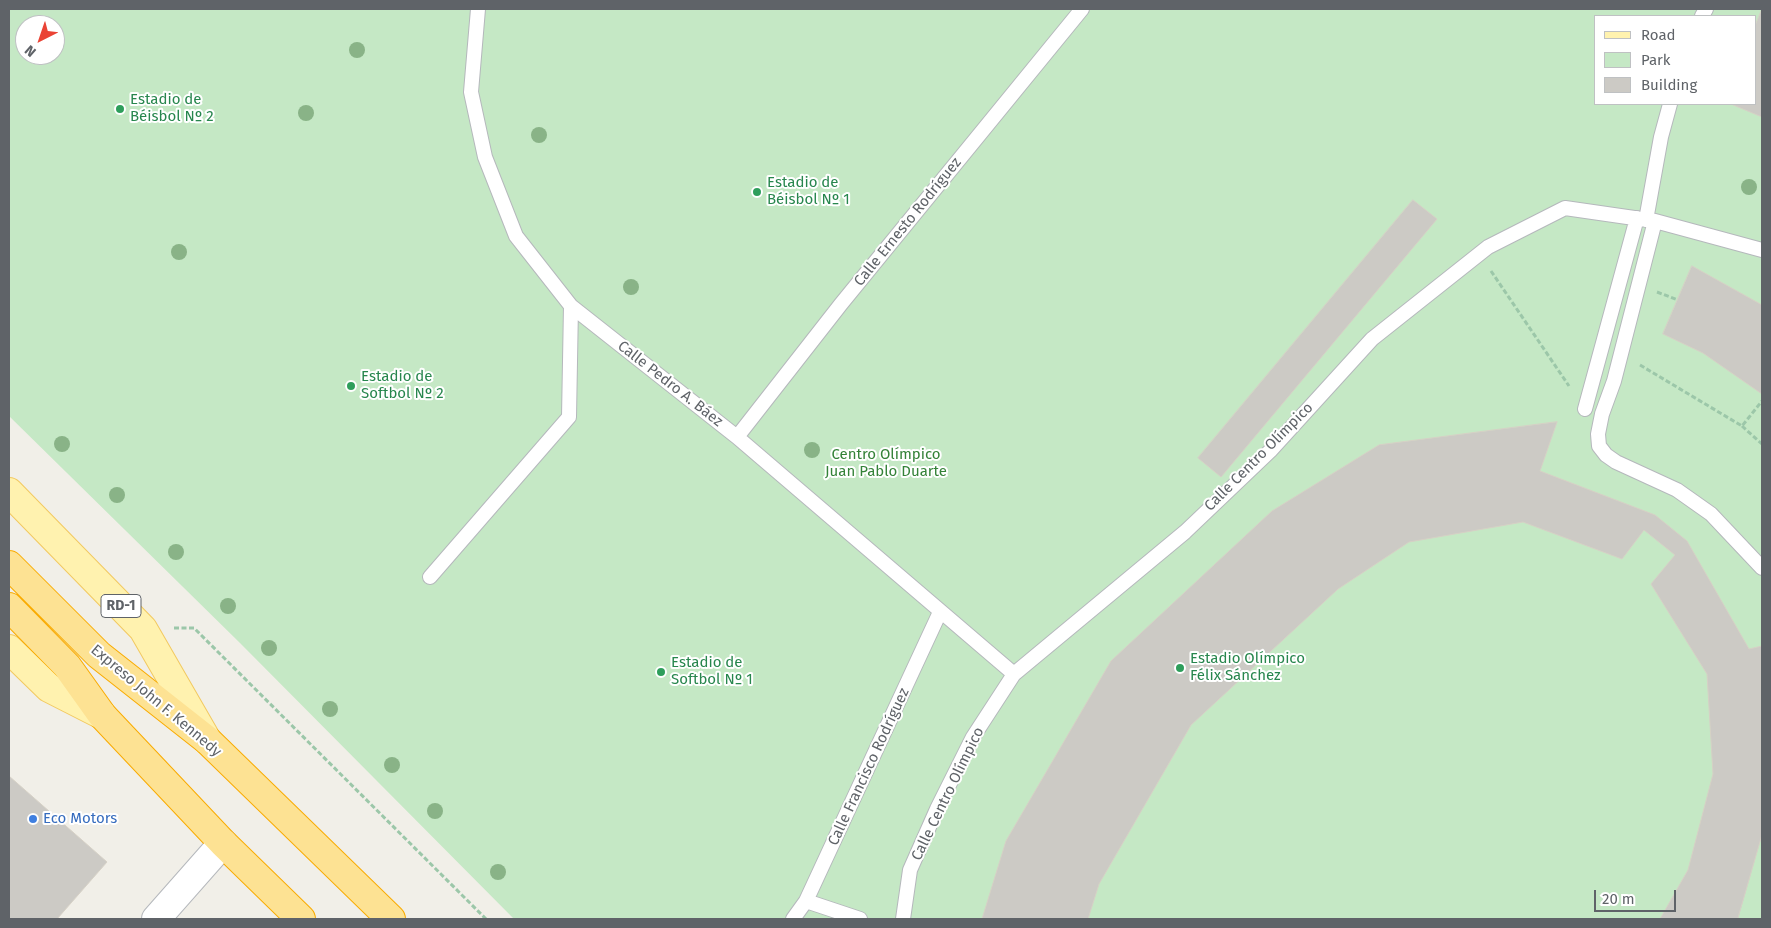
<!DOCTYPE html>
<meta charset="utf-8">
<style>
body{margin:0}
#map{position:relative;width:1771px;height:928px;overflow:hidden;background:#f1efe8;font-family:"Fira Sans",sans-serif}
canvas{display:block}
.frame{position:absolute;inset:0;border:10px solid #5f6368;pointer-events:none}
.legend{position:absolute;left:1594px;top:15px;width:162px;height:90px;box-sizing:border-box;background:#fff;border:1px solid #bfc1c3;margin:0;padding:6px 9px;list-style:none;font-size:15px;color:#5f6368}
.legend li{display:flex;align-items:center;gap:10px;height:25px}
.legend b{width:25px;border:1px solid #bfc1c3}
.north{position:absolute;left:15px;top:15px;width:50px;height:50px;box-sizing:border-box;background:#fff;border:1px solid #bfc1c3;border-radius:50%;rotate:221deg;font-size:14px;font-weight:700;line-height:20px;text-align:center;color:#5f6368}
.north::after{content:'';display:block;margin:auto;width:18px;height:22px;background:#ea4335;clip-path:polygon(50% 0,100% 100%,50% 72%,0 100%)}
.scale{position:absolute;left:1594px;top:890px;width:82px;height:22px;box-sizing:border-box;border:2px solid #5f6368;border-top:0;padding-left:6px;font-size:15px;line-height:18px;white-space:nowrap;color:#5f6368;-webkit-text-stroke:4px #fff;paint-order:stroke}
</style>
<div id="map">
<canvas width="1771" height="928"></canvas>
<div class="frame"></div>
<ul class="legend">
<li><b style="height:6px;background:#fff2af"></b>Road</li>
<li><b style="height:14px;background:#c5e8c5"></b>Park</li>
<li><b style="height:14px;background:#cccac5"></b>Building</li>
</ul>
<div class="north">N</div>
<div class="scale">20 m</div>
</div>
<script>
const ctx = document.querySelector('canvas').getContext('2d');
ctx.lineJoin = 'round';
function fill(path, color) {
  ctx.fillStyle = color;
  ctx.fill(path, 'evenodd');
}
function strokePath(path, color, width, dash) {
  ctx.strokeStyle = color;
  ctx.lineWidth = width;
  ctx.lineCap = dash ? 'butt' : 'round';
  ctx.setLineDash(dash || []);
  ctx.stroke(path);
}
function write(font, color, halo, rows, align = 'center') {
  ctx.font = font + ' "Fira Sans",sans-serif';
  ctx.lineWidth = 4;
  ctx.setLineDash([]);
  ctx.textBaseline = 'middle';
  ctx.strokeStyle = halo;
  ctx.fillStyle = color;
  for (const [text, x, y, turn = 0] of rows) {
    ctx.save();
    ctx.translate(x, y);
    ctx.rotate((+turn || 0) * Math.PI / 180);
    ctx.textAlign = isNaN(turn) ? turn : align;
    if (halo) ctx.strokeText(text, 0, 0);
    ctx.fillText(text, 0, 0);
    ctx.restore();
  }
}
fill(new Path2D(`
 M9 9H1762V919H514L240 643 9 416ZM1595 16H1755V104H1595ZM25 25H55V55H25Z`), '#c5e8c5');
const building = new Path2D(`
 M1762 9V117L1731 104H1755V26Z
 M1413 200 1437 219 1221 477 1198 458Z
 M1692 266 1762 305V394L1703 353 1663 334Z
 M1557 422 1540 471 1655 515 1687 541 1749 649 1762 646V919H1660L1688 870 1713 774 1707 674 1651 584 1675 555 1644 530 1622 559 1523 522 1409 542 1338 589 1191 725 1099 884 1088 919H982L1006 841 1111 661 1272 511 1379 445Z
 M9 776 107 862 57 919H9Z
 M1762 835V919H1738Z`);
fill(building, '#cccac5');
strokePath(building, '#d6d1c6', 1);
const lane = new Path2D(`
 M478 9 471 92 485 157 516 236 571 306 737 437 1014 674
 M1702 16 1706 9
 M1646 220 1661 137 1670 104
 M1655 221 1614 381 1602 414 1598 434 1599 446 1606 455 1616 462 1677 490 1711 514 1762 568
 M1585 409 1637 218
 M737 437 841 304 1082 9
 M430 577 569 417 571 306
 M806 901 860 919
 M793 919 806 901 940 612
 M903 919 910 870 937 809 973 737 1014 674 1185 532 1270 451 1372 339 1488 247 1565 208 1655 221 1762 250`);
const street = new Path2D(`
 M156 919 223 843`);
const primary = new Path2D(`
 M9 492 143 629 207 740
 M9 649 49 688 102 715`);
const highway = new Path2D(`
 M9 565 99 655 207 740 391 919
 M9 607 67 666 102 715 223 843 301 919`);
strokePath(lane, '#b5b8bc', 16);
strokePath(street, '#b5b8bc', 30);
strokePath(primary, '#f2c960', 30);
strokePath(highway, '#f9ab00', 30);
strokePath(new Path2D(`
 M1491 271 1569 386
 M1657 292 1678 300
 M1640 365 1742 426 1762 401
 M1742 426 1762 444
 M174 628H194L486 919`), '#9cc7a9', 3, [5, 2.5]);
strokePath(lane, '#fff', 14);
strokePath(street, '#fff', 28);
strokePath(primary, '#fff2af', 28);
strokePath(highway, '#fde293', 28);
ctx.fillStyle = '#89b387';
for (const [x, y] of [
 [357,50],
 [306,113],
 [539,135],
 [1749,187],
 [179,252],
 [631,287],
 [62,444],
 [812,450],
 [117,495],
 [176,552],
 [228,606],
 [269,648],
 [330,709],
 [392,765],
 [435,811],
 [498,872]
]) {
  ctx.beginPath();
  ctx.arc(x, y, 8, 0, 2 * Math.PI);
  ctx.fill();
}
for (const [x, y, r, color] of [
 [120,109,5,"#2e9e5b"],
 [757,192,5,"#2e9e5b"],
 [351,386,5,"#2e9e5b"],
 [1180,668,5,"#2e9e5b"],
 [661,672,5,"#2e9e5b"],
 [33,819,5,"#3f7fe0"]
]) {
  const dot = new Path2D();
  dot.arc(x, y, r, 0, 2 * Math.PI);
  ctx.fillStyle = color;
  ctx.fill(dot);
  strokePath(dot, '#fff', 2);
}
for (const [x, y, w] of [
 [121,606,40]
]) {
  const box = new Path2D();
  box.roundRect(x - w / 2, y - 11.5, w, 23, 4);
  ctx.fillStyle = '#fff';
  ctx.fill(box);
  strokePath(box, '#5f6368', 1);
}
write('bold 14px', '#5f6368', null, [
 ["RD-1",121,606]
]);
write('15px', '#27864d', '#fff', [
 ["Estadio de",130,100],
 ["Béisbol Nº 2",130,117],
 ["Estadio de",767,183],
 ["Béisbol Nº 1",767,200],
 ["Estadio de",361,377],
 ["Softbol Nº 2",361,394],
 ["Estadio Olímpico",1190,659],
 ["Félix Sánchez",1190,676],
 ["Estadio de",671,663],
 ["Softbol Nº 1",671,680]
], 'left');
write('15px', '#5f6368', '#fff', [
 ["Calle Ernesto Rodríguez",908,222,-51],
 ["Calle Pedro A. Báez",670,384,38],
 ["Calle Centro Olímpico",1259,457,-45],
 ["Expreso John F. Kennedy",156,701,40],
 ["Calle Francisco Rodríguez",869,767,-65],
 ["Calle Centro Olímpico",948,794,-64]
]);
write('15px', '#348238', '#fff', [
 ["Centro Olímpico",886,455],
 ["Juan Pablo Duarte",886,472]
]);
write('15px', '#366cbe', '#fff', [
 ["Eco Motors",43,819]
], 'left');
</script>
